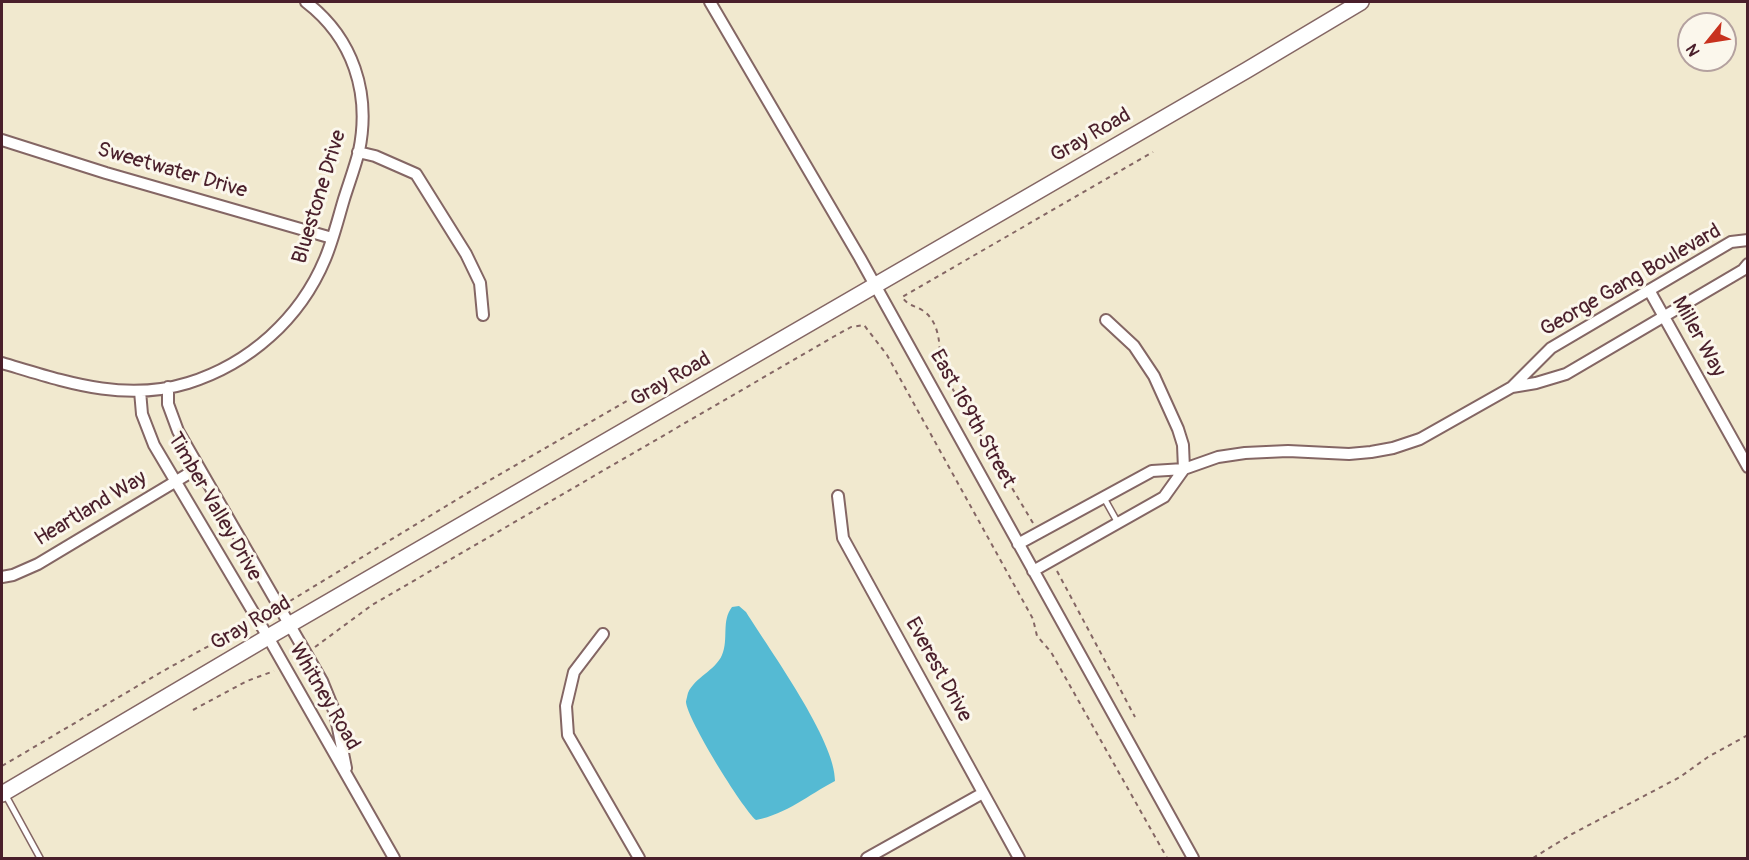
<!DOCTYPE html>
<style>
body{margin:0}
#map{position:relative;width:1749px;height:860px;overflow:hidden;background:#f1e9cf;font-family:Pangolin,sans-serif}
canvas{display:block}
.frame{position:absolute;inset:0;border:3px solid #4a1f2b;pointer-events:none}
.north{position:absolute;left:1677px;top:12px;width:60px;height:60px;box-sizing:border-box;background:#fbf7ec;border:2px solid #b4a19f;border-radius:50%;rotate:240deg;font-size:16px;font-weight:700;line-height:24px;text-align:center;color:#4a1f2b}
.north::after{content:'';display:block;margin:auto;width:21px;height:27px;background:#c8321e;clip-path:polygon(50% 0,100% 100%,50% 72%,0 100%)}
</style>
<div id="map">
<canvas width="1749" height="860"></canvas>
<div class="frame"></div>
<div class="north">N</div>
</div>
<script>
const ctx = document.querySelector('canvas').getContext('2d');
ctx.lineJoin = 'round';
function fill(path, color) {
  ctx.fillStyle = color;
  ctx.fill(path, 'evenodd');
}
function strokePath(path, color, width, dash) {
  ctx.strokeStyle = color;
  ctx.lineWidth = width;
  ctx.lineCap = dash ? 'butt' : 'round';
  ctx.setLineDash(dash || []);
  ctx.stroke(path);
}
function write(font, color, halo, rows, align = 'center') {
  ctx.font = font + ' Pangolin,sans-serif';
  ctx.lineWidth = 6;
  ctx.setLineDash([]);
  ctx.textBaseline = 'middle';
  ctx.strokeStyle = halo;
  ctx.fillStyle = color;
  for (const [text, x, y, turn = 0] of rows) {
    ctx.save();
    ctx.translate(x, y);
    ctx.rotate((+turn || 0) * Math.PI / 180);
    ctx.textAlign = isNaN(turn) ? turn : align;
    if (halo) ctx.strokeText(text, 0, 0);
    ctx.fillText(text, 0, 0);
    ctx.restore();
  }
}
fill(new Path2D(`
 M739 606 746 612C769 649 836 741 835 781 808 795 787 814 756 820 742 808 687 719 686 702 686 701 688 693 688 693 695 677 715 671 722 655 729 639 721 621 732 607Z`), '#55bad3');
const lane = new Path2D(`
 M1104 498 1118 523
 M5 794 40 858`);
const street = new Path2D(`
 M710 2 860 258 1193 858
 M2 140 106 173 332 238
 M358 152 375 156 416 174 466 254 480 283 483 315
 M1649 290 1748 467
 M2 363C63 381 123 403 188 383 249 364 300 319 325 259 333 240 338 219 344 199 349 183 355 167 359 151 371 93 353 38 306 2
 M168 387V404L178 431 322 681 335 713 346 768
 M1512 387 1536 383 1566 374 1743 270 1748 264
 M140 391 142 414 154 445 268 637 394 858
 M838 496 843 538 1019 858
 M1018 544 1152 471 1184 469 1218 457 1245 453 1288 451 1349 454 1371 452 1393 448 1420 439 1512 387 1551 348 1731 242 1748 240
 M1033 571 1164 497 1184 469 1183 445 1178 429 1154 376 1134 346 1106 320
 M2 577 13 575 38 564 198 468
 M603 634 574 672 566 706 568 735 639 858
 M867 858 983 793`);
const secondary = new Path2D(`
 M2 794 268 637 1247 70 1361 2`);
strokePath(lane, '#846664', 8);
strokePath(street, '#846664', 14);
strokePath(secondary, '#846664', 18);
strokePath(new Path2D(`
 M1033 523 940 368C940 348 941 322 922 310 914 305 908 306 902 297L1153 152
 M1057 571 1135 717
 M290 601 466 494 675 373
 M315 647 372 605 833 337 851 327 864 325 887 355 1033 619 1037 636 1051 652 1167 858
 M193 710 247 681 274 671
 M2 766 163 671 249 624
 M1533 858 1572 834 1680 777 1708 757 1748 735`), '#846664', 2, [4.5, 4.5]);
strokePath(lane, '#fff', 5);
strokePath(street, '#fff', 10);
strokePath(secondary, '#fff', 15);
write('21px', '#4a1f2b', '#fbf7ec', [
 ["Gray Road",1091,136,-30],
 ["Sweetwater Drive",172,171,16],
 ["Bluestone Drive",320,197,-73],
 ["George Gang Boulevard",1631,281,-30],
 ["Miller Way",1698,337,61],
 ["Gray Road",671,380,-30],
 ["East 169th Street",972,419,61],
 ["Timber Valley Drive",214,507,60],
 ["Heartland Way",91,509,-31],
 ["Gray Road",251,624,-30],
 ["Everest Drive",938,670,61],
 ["Whitney Road",324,697,60]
]);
</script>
